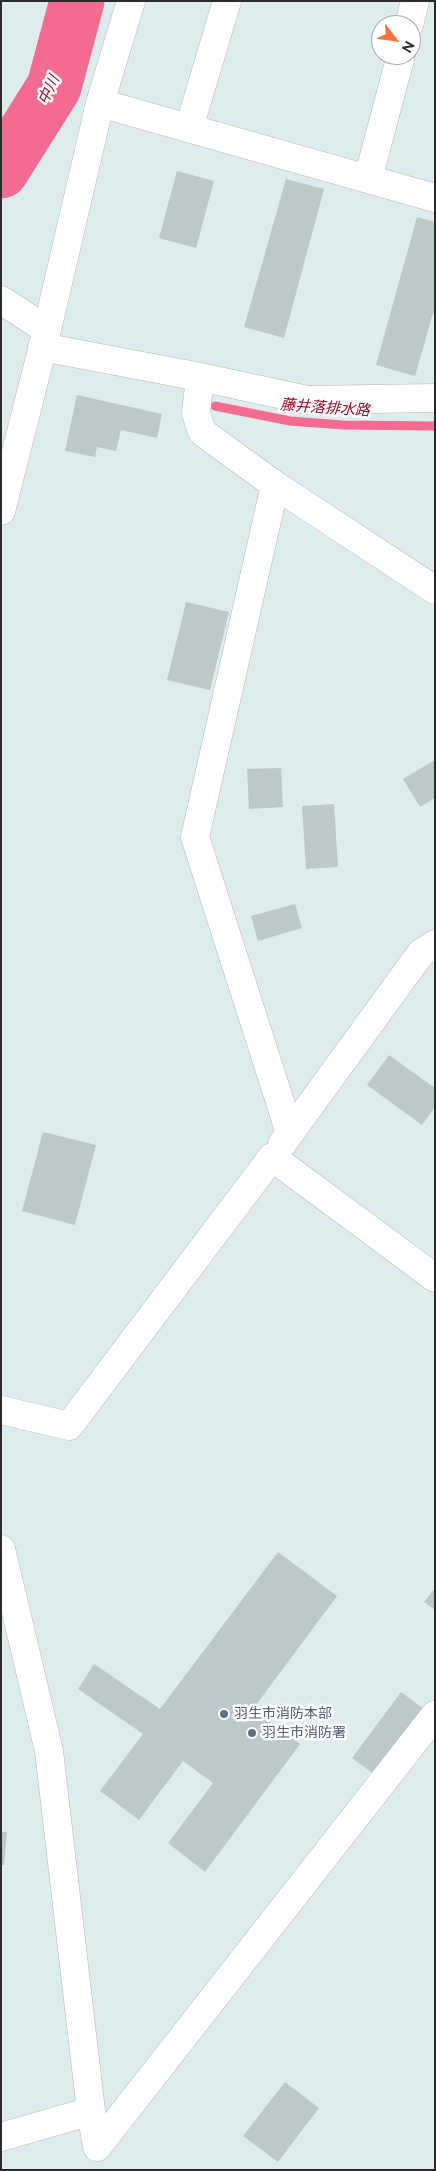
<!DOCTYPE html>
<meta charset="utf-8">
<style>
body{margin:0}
#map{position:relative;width:436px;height:2171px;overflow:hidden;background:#ddeded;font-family:Raleway,sans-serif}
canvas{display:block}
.frame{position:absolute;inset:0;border:2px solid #2b2b2b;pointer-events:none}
.north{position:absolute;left:371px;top:15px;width:50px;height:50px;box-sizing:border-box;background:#fff;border:1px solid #aaa;border-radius:50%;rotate:120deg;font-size:14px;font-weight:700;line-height:20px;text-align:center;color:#2b2b2b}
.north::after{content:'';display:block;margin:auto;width:18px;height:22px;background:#ff7038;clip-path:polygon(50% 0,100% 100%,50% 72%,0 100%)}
</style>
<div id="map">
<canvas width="436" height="2171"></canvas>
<div class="frame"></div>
<div class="north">N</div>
</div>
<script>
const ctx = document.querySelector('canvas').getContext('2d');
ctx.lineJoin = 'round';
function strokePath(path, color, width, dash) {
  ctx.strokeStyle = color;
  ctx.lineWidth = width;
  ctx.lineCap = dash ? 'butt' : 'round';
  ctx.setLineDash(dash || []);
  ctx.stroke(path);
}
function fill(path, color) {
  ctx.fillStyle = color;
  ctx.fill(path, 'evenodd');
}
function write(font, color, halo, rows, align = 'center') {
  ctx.font = font + ' Raleway,"Noto Sans JP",sans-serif';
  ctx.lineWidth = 5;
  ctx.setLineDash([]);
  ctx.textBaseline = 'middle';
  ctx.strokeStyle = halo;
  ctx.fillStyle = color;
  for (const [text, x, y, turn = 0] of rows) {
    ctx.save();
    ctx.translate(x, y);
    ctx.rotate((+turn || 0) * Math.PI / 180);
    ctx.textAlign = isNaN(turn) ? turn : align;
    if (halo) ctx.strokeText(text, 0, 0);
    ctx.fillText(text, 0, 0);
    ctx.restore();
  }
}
strokePath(new Path2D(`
 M215 406 290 421 343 425 435 426`), '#f36c8f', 9);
strokePath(new Path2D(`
 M1 171 54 87 77 1`), '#f36c8f', 55);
fill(new Path2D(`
 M177 171 214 181 196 248 159 238Z
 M286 179 324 189 284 338 244 327Z
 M417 217 435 222V306L415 376 376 365Z
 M77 395 162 414 157 438 121 430 116 451 97 447 95 457 65 451Z
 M186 602 229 612 210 690 167 680Z
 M435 760V798L420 807 403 779Z
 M281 768 283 807 249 809 247 769Z
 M334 804 338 867 306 869 302 806Z
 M295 904 302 928 258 941 251 916Z
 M389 1055 435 1088V1107L422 1125 367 1085Z
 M43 1132 96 1145 75 1225 22 1211Z
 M278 1552 337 1596 253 1709 300 1744 205 1872 168 1843 213 1783 183 1761 139 1820 100 1791 143 1734 78 1689 94 1664 160 1709Z
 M435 1588V1610L424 1602Z
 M401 1692 428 1712 379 1778 352 1758Z
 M1 1832H7L4 1865H1Z
 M285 2082 319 2108 278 2162 243 2136Z`), '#bcc8c9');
const minor = new Path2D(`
 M409 25 415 1
 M100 103 435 198
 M189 128 227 1
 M368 179 401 55
 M1 300 47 330
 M42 347 200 377 307 400 435 398
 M200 377 196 413 202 432 275 485 435 590
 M275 485 195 837 290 1133
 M1 511 47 330 100 103 131 1
 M282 1144 421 953 435 944
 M1 1410 69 1426 272 1157 435 1278
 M1 1549 49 1751 91 2111 97 2147 435 1715
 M1 2137 91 2111`);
strokePath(minor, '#bfb5b1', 29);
strokePath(minor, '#fff', 28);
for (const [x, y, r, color] of [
 [224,1714,5,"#5c6f8a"],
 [252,1733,5,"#5c6f8a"]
]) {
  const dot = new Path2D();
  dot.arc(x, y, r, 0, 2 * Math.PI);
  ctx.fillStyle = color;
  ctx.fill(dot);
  strokePath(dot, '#fff', 2);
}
write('14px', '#4e5e75', '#fff', [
 ["羽生市消防本部",234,1714],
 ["羽生市消防署",262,1733]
], 'left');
write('italic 15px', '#a20825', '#fff', [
 ["中川",49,90,-65],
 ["藤井落排水路",325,408,4]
]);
</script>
